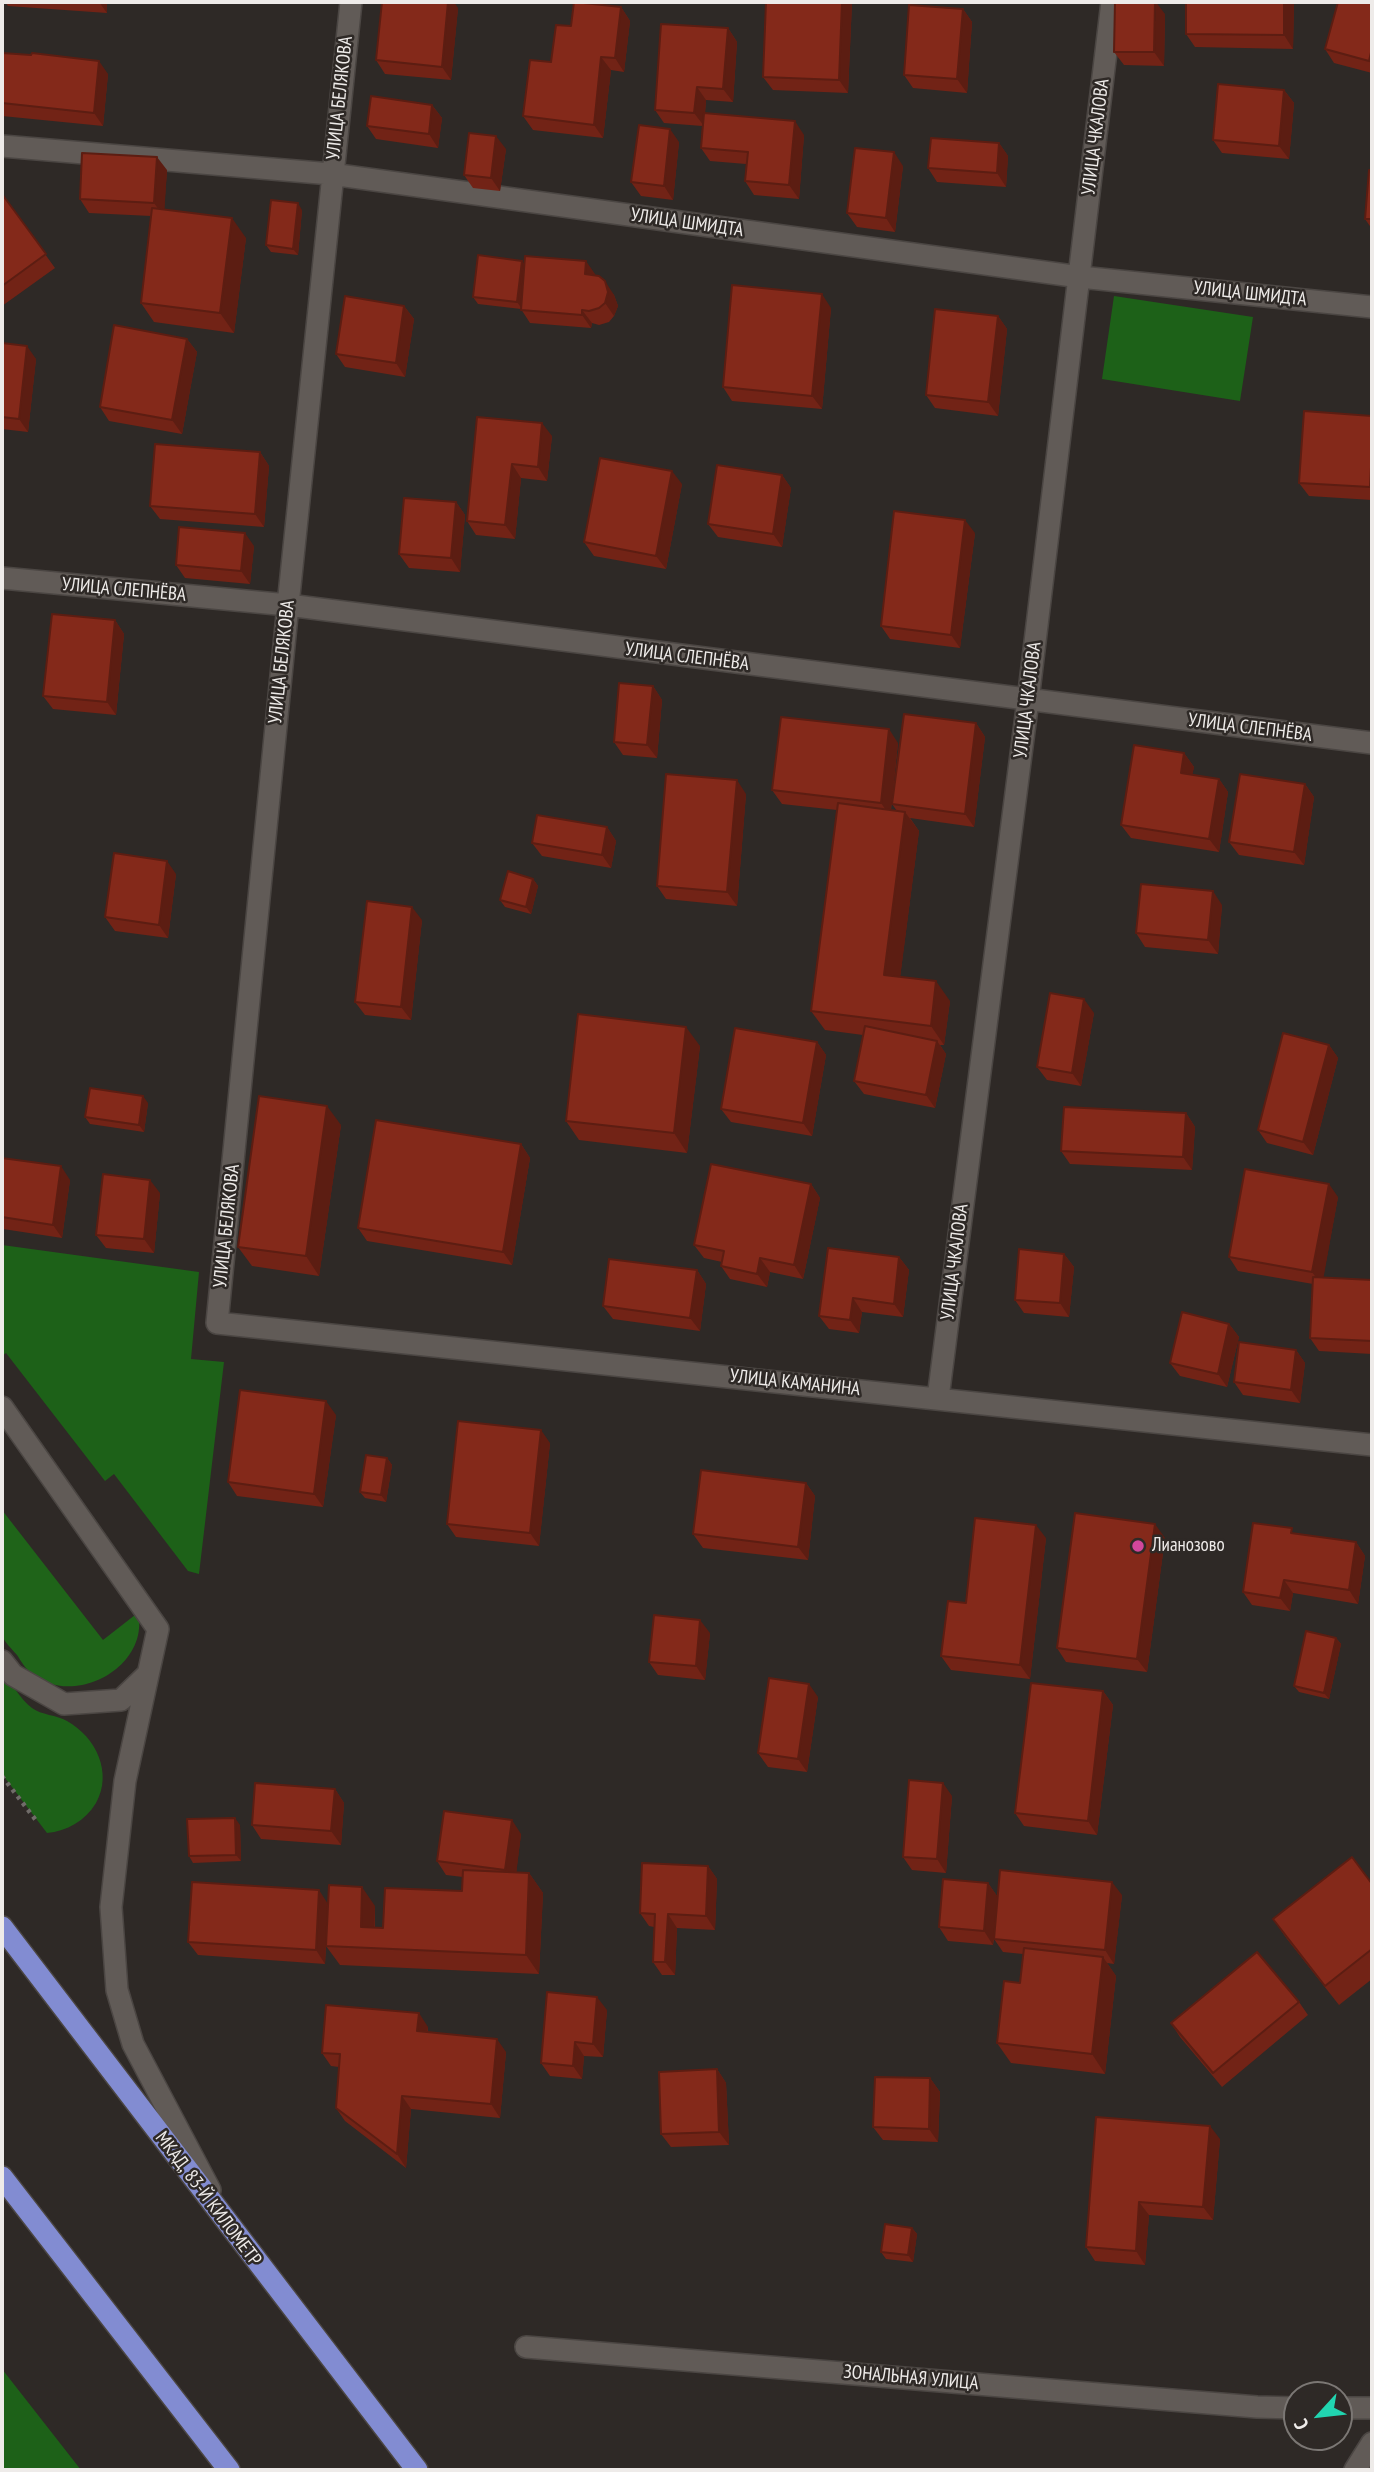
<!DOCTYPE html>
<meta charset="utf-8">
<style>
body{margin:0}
#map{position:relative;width:1374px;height:2472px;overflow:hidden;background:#2e2926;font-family:"PT Sans Narrow",sans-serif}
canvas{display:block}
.frame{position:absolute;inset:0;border:4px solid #eeebe9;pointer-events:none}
.north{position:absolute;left:1283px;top:2381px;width:70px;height:70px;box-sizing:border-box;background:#2e2926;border:2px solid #7b7774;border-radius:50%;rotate:243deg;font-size:19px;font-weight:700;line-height:28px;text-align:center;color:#eeebe9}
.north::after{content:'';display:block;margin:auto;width:24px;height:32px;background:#21d5b0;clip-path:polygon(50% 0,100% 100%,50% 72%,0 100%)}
</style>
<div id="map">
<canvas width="1374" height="2472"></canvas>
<div class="frame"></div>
<div class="north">С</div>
</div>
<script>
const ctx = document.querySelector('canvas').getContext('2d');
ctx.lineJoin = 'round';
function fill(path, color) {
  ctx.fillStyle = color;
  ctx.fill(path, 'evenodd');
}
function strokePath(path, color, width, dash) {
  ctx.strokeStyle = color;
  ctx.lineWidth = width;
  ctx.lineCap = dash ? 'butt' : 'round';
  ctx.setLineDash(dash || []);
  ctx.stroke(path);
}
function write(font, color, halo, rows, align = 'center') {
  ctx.font = font + ' "PT Sans Narrow",sans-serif';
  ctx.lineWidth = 5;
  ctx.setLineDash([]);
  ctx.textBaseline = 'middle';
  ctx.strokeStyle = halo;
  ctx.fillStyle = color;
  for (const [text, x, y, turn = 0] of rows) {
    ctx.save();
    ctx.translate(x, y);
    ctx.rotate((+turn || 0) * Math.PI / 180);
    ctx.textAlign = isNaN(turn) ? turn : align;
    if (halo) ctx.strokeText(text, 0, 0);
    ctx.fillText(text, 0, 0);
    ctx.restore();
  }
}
fill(new Path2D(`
 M1114 296 1253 317 1240 401 1102 379Z
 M2 1245 199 1272 191 1359 224 1362 199 1574 188 1571 114 1474 105 1481 6 1353 2 1356Z
 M2 1670C11 1682 20 1699 32 1708 41 1715 57 1715 67 1721 96 1737 113 1773 96 1803 85 1821 67 1831 47 1833L2 1774Z
 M2 2369 81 2470H2Z`), '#1d6118');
fill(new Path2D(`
 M2 1510 103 1640 135 1615 139 1619C144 1671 70 1708 30 1672 25 1668 21 1661 17 1655 12 1649 3 1641 2 1634 0 1622 2 1608 2 1596 2 1567 2 1538 2 1510Z`), '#1f6419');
const service = new Path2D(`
 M2 1407 158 1629 125 1781 111 1907 117 1990 133 2044 210 2190
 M2 1661 13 1675 64 1704 121 1700 148 1674`);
const minor = new Path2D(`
 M351 2 288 605 217 1323 1372 1445
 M2 146 331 174 1080 277 1372 307
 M2 578 288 605 1372 743
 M938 1398 1028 700 1112 2
 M526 2347 1257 2407 1297 2408
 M1339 2408H1372
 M1355 2470 1372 2443`);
const trunk = new Path2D(`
 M2 1927 417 2470
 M2 2177 229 2470`);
strokePath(service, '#4b4643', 24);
strokePath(minor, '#4b4643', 24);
strokePath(trunk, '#4b4643', 24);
strokePath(new Path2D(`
 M2 1776 38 1823`), '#706c69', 4.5, [3.5, 5]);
strokePath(service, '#615b57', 21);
strokePath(minor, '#615b57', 21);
strokePath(trunk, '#828cd2', 21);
fill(new Path2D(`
 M5 2H107V13L8 6Z
 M766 2H852L848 93 773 90 763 77Z
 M1294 2 1293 49 1195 47 1186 34Z
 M1372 2V73L1334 63 1325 49Z
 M621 7 630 21 624 72 611 70 603 138 533 130 523 116 551 62 571 26Z
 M458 8 451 80 385 74 376 60Z
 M963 9 972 22 967 93 913 88 904 75Z
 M1165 14 1164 66 1124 65 1114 52Z
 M728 28 737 42 733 102 706 100 705 113 804 135 799 199 754 195 745 181 746 164 710 161 701 148 702 126 664 123 655 110Z
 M2 53 108 74 103 126 2 116Z
 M1284 90 1294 103 1289 159 1222 153 1213 140Z
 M432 105 442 118 438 148 376 139 367 126Z
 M679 142 673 200 641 196 631 182Z
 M999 143 1008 156 1006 187 937 182 928 168Z
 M506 149 500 191 473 188 464 175Z
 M903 166 895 232 857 227 847 213Z
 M167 170 164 210 246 238 234 333 154 322 141 303 151 216 89 213 80 199Z
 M1372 170V229L1365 219Z
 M2 194 55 268 2 306Z
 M302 210 298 255 271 252 266 245Z
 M524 263 595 274V276L614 295 618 306 614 316 609 322 599 325 592 323 591 328 530 323 521 309 478 304 473 297Z
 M404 306 414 319 405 377 345 367 336 354Z
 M831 308 822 409 732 401 723 387Z
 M998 316 1007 329 998 416 935 408 926 395Z
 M187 339 197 352 182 434 109 421 100 407Z
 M2 343 36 359 28 432 2 429Z
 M1372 416V500L1309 496 1299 483Z
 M477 417 552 436 547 481 521 478 515 539 476 535 467 521Z
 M260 452 269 466 264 527 160 519 150 506Z
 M782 475 791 488 782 547 718 537 708 524Z
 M682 484 666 569 594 556 584 542Z
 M456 502 465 515 460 572 409 568 399 554Z
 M975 533 960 648 890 639 881 626Z
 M254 546 250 584 185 578 176 565Z
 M115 620 124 634 116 715 53 709 43 696Z
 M653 686 662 700 657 758 623 755 614 742Z
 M976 723 985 737 974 827 910 818 919 831 900 977 950 1001 944 1045H940L946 1054 935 1108 864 1094 854 1081 863 1035 825 1030 811 1011 837 810 782 804 772 790 898 743 891 810 897 811 892 804Z
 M1184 753 1194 767 1192 775 1219 779 1228 792 1219 852 1131 838 1121 825Z
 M1305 784 1314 797 1304 865 1239 855 1229 842Z
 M746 794 737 906 666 899 657 886Z
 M607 827 616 841 611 868 542 856 532 843Z
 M176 874 168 938 115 931 105 917Z
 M533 879 538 886 531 914 505 907 500 900Z
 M1222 905 1218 954 1145 947 1136 933Z
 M422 920 411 1020 365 1015 355 1002Z
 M1094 1013 1081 1086 1047 1080 1037 1067Z
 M817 1042 826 1055 812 1136 731 1122 721 1109Z
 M1329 1045 1338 1058 1313 1155 1267 1143 1258 1130Z
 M700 1046 687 1153 579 1140 566 1121Z
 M148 1103 144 1132 90 1124 85 1117Z
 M1186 1113 1195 1127 1192 1170 1070 1164 1061 1151Z
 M341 1125 319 1276 252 1266 238 1247Z
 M521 1144 530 1158 512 1265 367 1241 358 1228Z
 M2 1158 70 1180 62 1238 3 1229 2 1227Z
 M811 1184 820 1198 803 1279 770 1272 767 1287 730 1279 721 1266 722 1262 704 1258 694 1245Z
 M160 1193 154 1253 106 1248 96 1235Z
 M1338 1197 1323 1278 1372 1280V1354L1319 1351 1310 1338 1313 1284 1238 1271 1229 1257Z
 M1064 1254 1074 1267 1069 1317 1024 1313 1015 1300Z
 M899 1257 909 1270 903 1317 862 1312 859 1333 829 1329 819 1316Z
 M697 1270 706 1284 700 1331 613 1319 603 1306Z
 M1229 1324 1239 1337 1227 1387 1180 1376 1170 1363Z
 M1296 1350 1305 1363 1300 1403 1243 1395 1234 1382Z
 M336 1415 323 1507 237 1496 228 1482Z
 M550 1443 539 1546 456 1537 447 1524Z
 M387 1458 392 1465 386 1502 365 1498 360 1492Z
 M806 1483 815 1496 808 1560 703 1548 693 1534Z
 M1295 1533 1356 1542 1365 1556 1358 1604 1293 1593 1290 1611 1252 1605 1243 1592Z
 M1046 1538 1030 1679 951 1670 941 1656 966 1603Z
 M1165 1538 1147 1672 1066 1662 1057 1648Z
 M710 1633 705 1680 658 1675 649 1662Z
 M1336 1638 1341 1644 1329 1699 1299 1692 1294 1686Z
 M1103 1691 1113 1705 1097 1835 1024 1826 1015 1813Z
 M818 1697 807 1772 768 1767 758 1753Z
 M335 1789 344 1803 341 1845 261 1839 252 1825Z
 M952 1796 946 1873 912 1870 903 1857Z
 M240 1825 241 1861 193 1863 189 1856Z
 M521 1834 516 1873H529L543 1893 539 1974 340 1965 326 1946 328 1910 325 1964 198 1955 188 1942 328 1904 375 1906V1928H383L462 1891 463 1877 446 1875 437 1861Z
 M708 1866 717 1879 715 1930 677 1928 675 1975H662L653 1962 654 1927 649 1926 640 1913Z
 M988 1883 997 1896 1122 1895 1114 1964 1107 1963 1116 1976 1105 2074 1011 2063 997 2043 1020 1983 1023 1954 1003 1952 994 1939 993 1945 948 1941 939 1927Z
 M1372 1884V1979L1339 2005 1287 1939 1273 1919Z
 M1299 2002 1308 2015 1222 2087 1180 2037 1171 2023Z
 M607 2010 603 2057 584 2056 582 2079 550 2076 541 2063Z
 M428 2027V2032L506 2052 500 2118 411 2109 406 2168 345 2121 336 2108 339 2067 331 2066 322 2053Z
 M717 2069 726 2083 729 2145 671 2147 661 2134Z
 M930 2078 940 2092 938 2142 883 2140 873 2127Z
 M1096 2117 1220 2139 1213 2220 1149 2215 1145 2265 1095 2261 1086 2247Z
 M912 2228 917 2234 913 2262 886 2259 881 2252Z`), '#722316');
fill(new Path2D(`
 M99 2H107V13Z
 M448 2H454L458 8 451 80 442 67Z
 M842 2H852L848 93 839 80Z
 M1156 2 1165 14 1164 66 1154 52Z
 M1284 2H1294L1293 49 1284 35Z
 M621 7 630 21 624 72 615 58Z
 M963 9 972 22 967 93 957 79Z
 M728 28 737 42 733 102 723 89Z
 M1372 48V66L1369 61Z
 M601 57 611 70 603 138 594 125Z
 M99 61 108 74 103 126 94 113Z
 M697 87 706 100 704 126 694 113Z
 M1284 90 1294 103 1289 159 1279 146Z
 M432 105 442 118 438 148 429 134Z
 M795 121 804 135 799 199 789 185Z
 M670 129 679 142 673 200 664 186Z
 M496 136 506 149 500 191 491 178Z
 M999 143 1008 156 1006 187 997 173Z
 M894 152 903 166 895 232 886 218Z
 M157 157 167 170 164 217 154 203Z
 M298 203 302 210 298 255 293 249Z
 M232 218 246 238 234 333 220 313Z
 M522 261 527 267 522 309 517 302Z
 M586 261 595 274 594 287 585 274Z
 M605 281 614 295 618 306 614 316 605 303Z
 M822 294 831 308 822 409 812 396Z
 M404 306 414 319 405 377 396 363Z
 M582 310 592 323 591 328 582 315Z
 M998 316 1007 329 998 416 988 402Z
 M187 339 197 352 182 434 172 420Z
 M27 346 36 359 28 432 19 419Z
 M542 423 552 436 547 481 538 467Z
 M1372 448V491L1370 487Z
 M260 452 269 466 264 527 255 514Z
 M512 464 521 478 515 539 505 525Z
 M672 471 682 484 666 569 656 556Z
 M782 475 791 488 782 547 773 534Z
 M456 502 465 515 460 572 451 558Z
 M965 520 975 533 960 648 951 635Z
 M245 533 254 546 250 584 241 571Z
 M115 620 124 634 116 715 107 702Z
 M653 686 662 700 657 758 647 745Z
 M976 723 985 737 974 827 965 814Z
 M889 729 898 743 890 816 881 803Z
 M1184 753 1194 767 1190 786 1181 773Z
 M1219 779 1228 792 1219 852 1209 839Z
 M737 780 746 794 737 906 727 892Z
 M1305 784 1314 797 1304 865 1294 852Z
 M905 812 919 831 898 994 884 975Z
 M607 827 616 841 611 868 602 855Z
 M167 861 176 874 168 938 159 925Z
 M533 879 538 886 531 914 526 907Z
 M1213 891 1222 905 1218 954 1208 940Z
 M412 907 422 920 411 1020 401 1007Z
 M936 981 950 1001 944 1045 931 1026Z
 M1084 999 1094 1013 1081 1086 1072 1073Z
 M686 1027 700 1046 687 1153 674 1133Z
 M937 1041 946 1054 935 1108 926 1095Z
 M817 1042 826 1055 812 1136 803 1123Z
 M1329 1045 1338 1058 1313 1155 1303 1142Z
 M143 1096 148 1103 144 1132 139 1125Z
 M327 1106 341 1125 319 1276 306 1256Z
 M1186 1113 1195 1127 1192 1170 1183 1157Z
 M521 1144 530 1158 512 1265 503 1252Z
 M61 1166 70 1180 62 1238 53 1225Z
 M150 1180 160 1193 154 1253 144 1239Z
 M811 1184 820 1198 803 1279 794 1265Z
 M1329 1184 1338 1197 1322 1286 1312 1272Z
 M1064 1254 1074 1267 1069 1317 1060 1303Z
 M899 1257 909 1270 903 1317 894 1304Z
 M760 1258 770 1272 767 1287 757 1274Z
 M697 1270 706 1284 700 1331 690 1318Z
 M853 1298 862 1312 859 1333 850 1320Z
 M1229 1324 1239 1337 1227 1387 1218 1374Z
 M1296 1350 1305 1363 1300 1403 1291 1390Z
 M326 1401 336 1415 323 1507 314 1494Z
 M541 1430 550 1443 539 1546 530 1533Z
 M387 1458 392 1465 386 1502 381 1495Z
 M806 1483 815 1496 808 1560 798 1547Z
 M1155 1524 1165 1538 1147 1672 1137 1659Z
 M1036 1525 1046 1538 1030 1679 1020 1665Z
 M1356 1542 1365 1556 1358 1604 1349 1590Z
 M1284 1580 1293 1593 1290 1611 1280 1598Z
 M700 1620 710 1633 705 1680 696 1666Z
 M1336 1638 1341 1644 1329 1699 1324 1693Z
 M809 1684 818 1697 807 1772 798 1759Z
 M1103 1691 1113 1705 1097 1835 1088 1821Z
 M943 1783 952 1796 946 1873 937 1859Z
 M335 1789 344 1803 341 1845 331 1831Z
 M235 1818 240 1825 241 1861 236 1855Z
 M512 1820 521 1834 515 1884 505 1870Z
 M708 1866 717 1879 715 1930 706 1916Z
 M529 1873 543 1893 539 1974 526 1955Z
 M1112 1882 1122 1895 1114 1964 1105 1950Z
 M988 1883 997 1896 993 1945 984 1931Z
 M362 1887 375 1906 374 1947 361 1927Z
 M319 1890 328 1904 325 1964 316 1950Z
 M668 1914 677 1928 675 1975 665 1962Z
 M1103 1957 1116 1976 1105 2074 1092 2054Z
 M597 1997 607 2010 603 2057 593 2044Z
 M419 2013 428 2027 426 2045 417 2031Z
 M497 2039 506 2052 500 2118 491 2104Z
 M575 2042 584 2056 582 2079 573 2066Z
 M717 2069 726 2083 729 2145 719 2132Z
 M930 2078 940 2092 938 2142 929 2129Z
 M402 2096 411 2109 406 2168 397 2154Z
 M1210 2126 1220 2139 1213 2220 1203 2207Z
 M1139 2202 1149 2215 1145 2265 1136 2251Z
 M912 2228 917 2234 913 2262 908 2255Z`), '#5c1d12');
const building = new Path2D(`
 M382 2H448L442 67 376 60Z
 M574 2 621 7 615 58 601 57 594 125 523 116 530 60 551 62 556 25 571 26Z
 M766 2H842L839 80 763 77Z
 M1115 2H1155L1154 52H1114Z
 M1186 2H1284V35L1186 34Z
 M1338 2H1372V48L1369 61 1325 49Z
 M909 5 963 9 957 79 904 75Z
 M661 24 728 28 723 89 697 87 694 113 655 110Z
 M2 53 31 55 32 53 99 61 94 113 2 103Z
 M1218 84 1284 90 1279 146 1213 140Z
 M371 96 432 105 429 134 367 126Z
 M704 113 795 121 789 185 745 181 748 152 701 148Z
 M639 125 670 129 664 186 631 182Z
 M469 133 496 136 491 178 464 175Z
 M931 138 999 143 997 173 928 168Z
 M855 148 894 152 886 218 847 213Z
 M82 153 157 157 154 203 80 199Z
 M1369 170H1372V219H1365Z
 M2 194 46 254 2 286Z
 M271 200 298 203 293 249 266 245Z
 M152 208 232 218 220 313 141 303Z
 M478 255 522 261 517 302 473 297Z
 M525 256 586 261 585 274 599 276 605 281 608 292 605 303 599 308 589 311 582 310V315L521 310Z
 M732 285 822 294 812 396 723 387Z
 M345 296 404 306 396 363 336 354Z
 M935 309 998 316 988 402 926 395Z
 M114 325 187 339 172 420 100 407Z
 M2 343 27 346 19 419 2 417Z
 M1304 411 1372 416V448L1370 487 1299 483Z
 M477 417 542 423 538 467 512 464 505 525 467 521Z
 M155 444 260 452 255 514 150 506Z
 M600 458 672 471 656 556 584 542Z
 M717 465 782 475 773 534 708 524Z
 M404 498 456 502 451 558 399 554Z
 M894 511 965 520 951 635 881 626Z
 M179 527 245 533 241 571 176 565Z
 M52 614 115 620 107 702 43 696Z
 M619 683 653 686 647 745 614 742Z
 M904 714 976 723 965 814 892 804Z
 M781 717 889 729 881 803 772 790Z
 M1134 745 1184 753 1181 773 1219 779 1209 839 1121 825Z
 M666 774 737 780 727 892 657 886Z
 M1240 774 1305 784 1294 852 1229 842Z
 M838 803 905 812 884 975 936 981 931 1026 811 1011Z
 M537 815 607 827 602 855 532 843Z
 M114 853 167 861 159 925 105 917Z
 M508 871 533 879 526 907 500 900Z
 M1141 884 1213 891 1208 940 1136 933Z
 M367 901 412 907 401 1007 355 1002Z
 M1050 993 1084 999 1072 1073 1037 1067Z
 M578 1014 686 1027 674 1133 566 1121Z
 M865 1026 937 1041 926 1095 854 1081Z
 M735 1028 817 1042 803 1123 721 1109Z
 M1283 1033 1329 1045 1303 1142 1258 1130Z
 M90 1088 143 1096 139 1125 85 1117Z
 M259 1096 327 1106 306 1256 238 1247Z
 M1064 1107 1186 1113 1183 1157 1061 1151Z
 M376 1120 521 1144 503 1252 358 1228Z
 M2 1158 61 1166 53 1225 2 1217Z
 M711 1164 811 1184 794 1265 760 1258 757 1274 721 1266 724 1251 694 1245Z
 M1245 1169 1329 1184 1312 1272 1229 1257Z
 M103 1174 150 1180 144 1239 96 1235Z
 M828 1248 899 1257 894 1304 853 1298 850 1320 819 1316Z
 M1019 1249 1064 1254 1060 1303 1015 1300Z
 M609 1259 697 1270 690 1318 603 1306Z
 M1313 1277 1372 1280V1341L1310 1338Z
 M1182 1312 1229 1324 1218 1374 1170 1363Z
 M1239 1342 1296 1350 1291 1390 1234 1382Z
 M240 1390 326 1401 314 1494 228 1482Z
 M458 1421 541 1430 530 1533 447 1524Z
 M366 1455 387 1458 381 1495 360 1492Z
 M701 1470 806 1483 798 1547 693 1534Z
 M1075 1513 1155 1524 1137 1659 1057 1648Z
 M975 1518 1036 1525 1020 1665 941 1656 948 1601 966 1603Z
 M1253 1523 1292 1528 1291 1533 1356 1542 1349 1590 1284 1580 1280 1598 1243 1592Z
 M654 1615 700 1620 696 1666 649 1662Z
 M1306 1631 1336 1638 1324 1693 1294 1686Z
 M769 1678 809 1684 798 1759 758 1753Z
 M1031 1683 1103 1691 1088 1821 1015 1813Z
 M909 1780 943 1783 937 1859 903 1857Z
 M255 1783 335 1789 331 1831 252 1825Z
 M444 1811 512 1820 505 1870 437 1861Z
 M235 1818 236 1855 189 1856 187 1819Z
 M1352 1857 1372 1884V1949L1325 1986 1273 1919Z
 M642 1863 708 1866 706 1916 668 1914 665 1962H653L655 1914 640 1913Z
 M463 1870 529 1873 526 1955 326 1946 329 1885 362 1887 361 1927 383 1928 385 1888 462 1891Z
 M1000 1870 1112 1882 1105 1950 994 1939Z
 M943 1879 988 1883 984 1931 939 1927Z
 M192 1882 319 1890 316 1950 188 1942Z
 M1024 1948 1103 1957 1092 2054 997 2043 1004 1981 1020 1983Z
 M1257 1952 1299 2002 1213 2073 1171 2023Z
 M547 1992 597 1997 593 2044 575 2042 573 2066 541 2063Z
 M326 2005 419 2013 417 2031 497 2039 491 2104 402 2096 397 2154 336 2108 340 2054 322 2053Z
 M717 2069 719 2132 661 2134 659 2072Z
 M875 2077 930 2078 929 2129 873 2127Z
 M1096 2117 1210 2126 1203 2207 1139 2202 1136 2251 1086 2247Z
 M885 2224 912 2228 908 2255 881 2252Z`);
fill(building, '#84291a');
strokePath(building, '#5c1d12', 2);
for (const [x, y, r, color] of [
 [1138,1546,7,"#d1479c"]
]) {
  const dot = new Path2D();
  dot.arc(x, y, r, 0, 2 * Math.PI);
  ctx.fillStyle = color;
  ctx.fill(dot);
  strokePath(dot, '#2e2926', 2.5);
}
write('19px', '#eeebe9', '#2e2926', [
 ["УЛИЦА БЕЛЯКОВА",340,98,-84],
 ["УЛИЦА ЧКАЛОВА",1096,137,-83],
 ["УЛИЦА ШМИДТА",687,223,8],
 ["УЛИЦА ШМИДТА",1250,294,6],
 ["УЛИЦА СЛЕПНЁВА",124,590,5],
 ["УЛИЦА СЛЕПНЁВА",687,657,7],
 ["УЛИЦА БЕЛЯКОВА",282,662,-84],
 ["УЛИЦА ЧКАЛОВА",1028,700,-83],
 ["УЛИЦА СЛЕПНЁВА",1250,728,7],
 ["УЛИЦА БЕЛЯКОВА",227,1226,-84],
 ["УЛИЦА ЧКАЛОВА",955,1262,-83],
 ["УЛИЦА КАМАНИНА",795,1383,6],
 ["МКАД, 83-Й КИЛОМЕТР",208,2199,53],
 ["ЗОНАЛЬНАЯ УЛИЦА",911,2378,5]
]);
write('19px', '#eeebe9', '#2e2926', [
 ["Лианозово",1152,1546]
], 'left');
</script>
